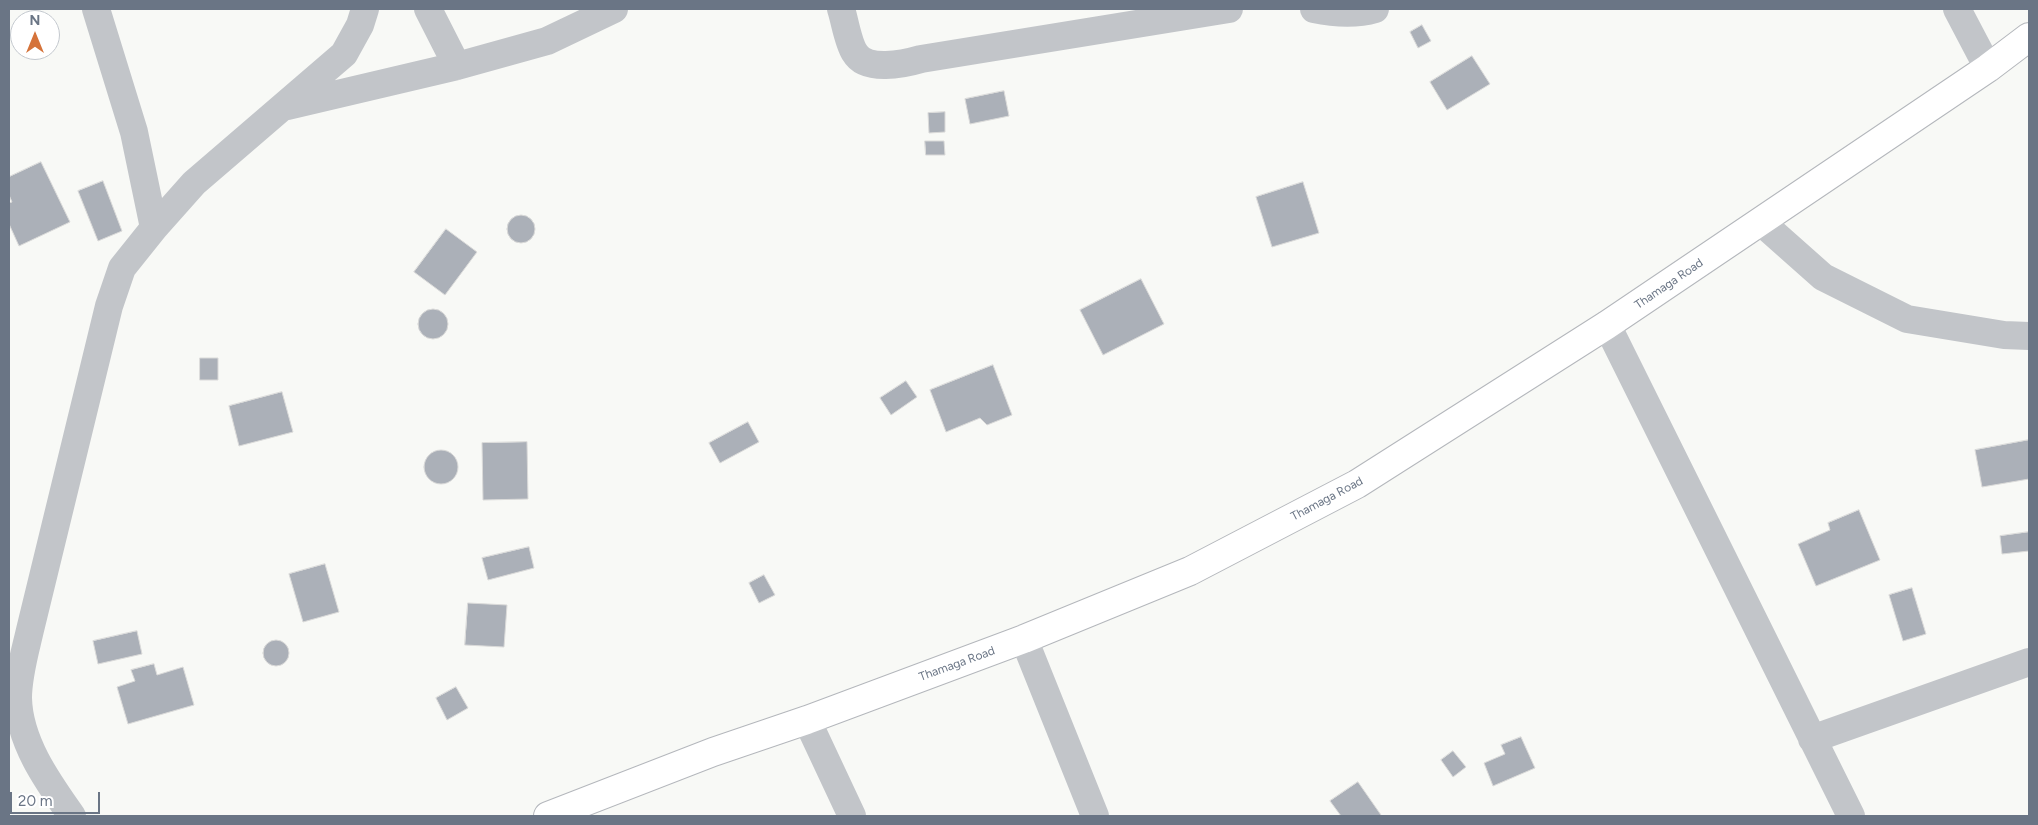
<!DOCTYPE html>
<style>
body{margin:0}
#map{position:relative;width:2038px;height:825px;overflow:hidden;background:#f8f9f6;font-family:Figtree,sans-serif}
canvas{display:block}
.frame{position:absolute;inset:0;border:10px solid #6a7585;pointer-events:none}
.north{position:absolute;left:10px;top:10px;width:50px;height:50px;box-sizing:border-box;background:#fff;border:1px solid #c3c8ce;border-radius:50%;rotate:0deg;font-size:14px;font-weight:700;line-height:20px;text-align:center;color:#6a7585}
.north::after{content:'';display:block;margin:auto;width:18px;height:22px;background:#d5733a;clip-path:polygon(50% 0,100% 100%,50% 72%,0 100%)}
.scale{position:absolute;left:10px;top:792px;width:90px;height:22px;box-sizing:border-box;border:2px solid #6a7585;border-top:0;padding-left:6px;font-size:15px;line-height:18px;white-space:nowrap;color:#6a7585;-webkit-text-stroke:4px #fff;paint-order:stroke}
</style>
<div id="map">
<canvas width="2038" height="825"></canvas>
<div class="frame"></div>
<div class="north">N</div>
<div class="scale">20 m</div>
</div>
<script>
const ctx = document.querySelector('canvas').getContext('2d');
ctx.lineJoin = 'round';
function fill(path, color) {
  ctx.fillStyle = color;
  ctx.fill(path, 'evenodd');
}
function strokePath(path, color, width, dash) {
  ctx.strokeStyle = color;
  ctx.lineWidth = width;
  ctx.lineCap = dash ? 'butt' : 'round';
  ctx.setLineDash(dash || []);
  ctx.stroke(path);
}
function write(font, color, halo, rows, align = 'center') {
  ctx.font = font + ' Figtree,sans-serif';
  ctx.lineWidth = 5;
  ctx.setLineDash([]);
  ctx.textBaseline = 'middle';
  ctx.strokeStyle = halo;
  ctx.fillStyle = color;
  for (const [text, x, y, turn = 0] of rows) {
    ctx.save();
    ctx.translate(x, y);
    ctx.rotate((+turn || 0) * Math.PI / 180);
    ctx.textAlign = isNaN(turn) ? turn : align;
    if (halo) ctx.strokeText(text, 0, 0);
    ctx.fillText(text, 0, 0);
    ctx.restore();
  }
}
const building = new Path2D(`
 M1422 25 1431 41 1418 48 1410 32Z
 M1472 56 1490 84 1447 110 1430 82Z
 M1004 91 1009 116 970 124 965 99Z
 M945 112V132L929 133 928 113Z
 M925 141H944L945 155H926Z
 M41 162 70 222 19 246 9 224V203L12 202 9 195V177Z
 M103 181 122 231 98 241 78 191Z
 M1303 182 1319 233 1272 247 1256 197Z
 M507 229a14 14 0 1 1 28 0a14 14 0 1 1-28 0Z
 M446 229 477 252 445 295 414 272Z
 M1141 279 1164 324 1103 355 1080 310Z
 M418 324a15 15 0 1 1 30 0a15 15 0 1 1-30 0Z
 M200 358H218V380H200Z
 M993 365 1012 415 987 425 980 418 946 432 930 390Z
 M906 381 917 397 891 415 880 398Z
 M282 392 293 432 239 446 229 406Z
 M748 422 759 442 720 463 709 443Z
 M2029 440V479L1982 487 1975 450Z
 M527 442 528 499 483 500 482 443Z
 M424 467a17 17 0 1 1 34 0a17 17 0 1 1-34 0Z
 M1859 510 1880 560 1816 586 1798 544 1830 530 1828 523Z
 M2029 532V551L2002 554 2000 536Z
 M529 547 534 568 488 580 482 558Z
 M325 564 339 612 303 622 289 574Z
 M764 575 775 595 759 603 749 583Z
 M1912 588 1926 634 1903 641 1889 595Z
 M468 603 507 605 504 647 465 645Z
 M137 631 142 654 98 664 93 641Z
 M263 653a13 13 0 1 1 26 0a13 13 0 1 1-26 0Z
 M154 664 157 675 183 667 194 705 128 724 117 687 135 681 131 670Z
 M456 687 468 708 447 720 436 698Z
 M1521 737 1535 768 1493 786 1484 763 1505 754 1501 745Z
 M1453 751 1466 767 1453 777 1441 760Z
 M1358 782 1381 815 1379 816H1341L1330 801Z`);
fill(building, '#abb0b8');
strokePath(building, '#dadad9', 1);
const major = new Path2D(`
 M548 816 713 752 807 720 1024 639 1190 571 1357 484 1607 325 1988 68 2029 37`);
strokePath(major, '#b4b7bc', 30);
strokePath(new Path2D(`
 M96 9 134 132 154 228
 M428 9 457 66
 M841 9C845 21 848 43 855 53 866 72 904 64 921 59L1229 9
 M1314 9C1333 13 1355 15 1375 9
 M1957 9 1988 68
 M287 106 457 66 547 41 614 9
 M1761 222 1823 277 1907 319 2004 335 2029 336
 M1607 325 1851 816
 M1024 639 1095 816
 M807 720 852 816
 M1812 739 2029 662
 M72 816C48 782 19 742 18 698 18 675 25 652 30 630L109 306 122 268 154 228 194 183 344 54 360 25 365 9`), '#c2c5c9', 28);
strokePath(major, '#fff', 28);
write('12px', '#6a7585', '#fff', [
 ["Thamaga Road",1669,284,-34],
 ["Thamaga Road",1327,499,-28],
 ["Thamaga Road",957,664,-20]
]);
</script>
